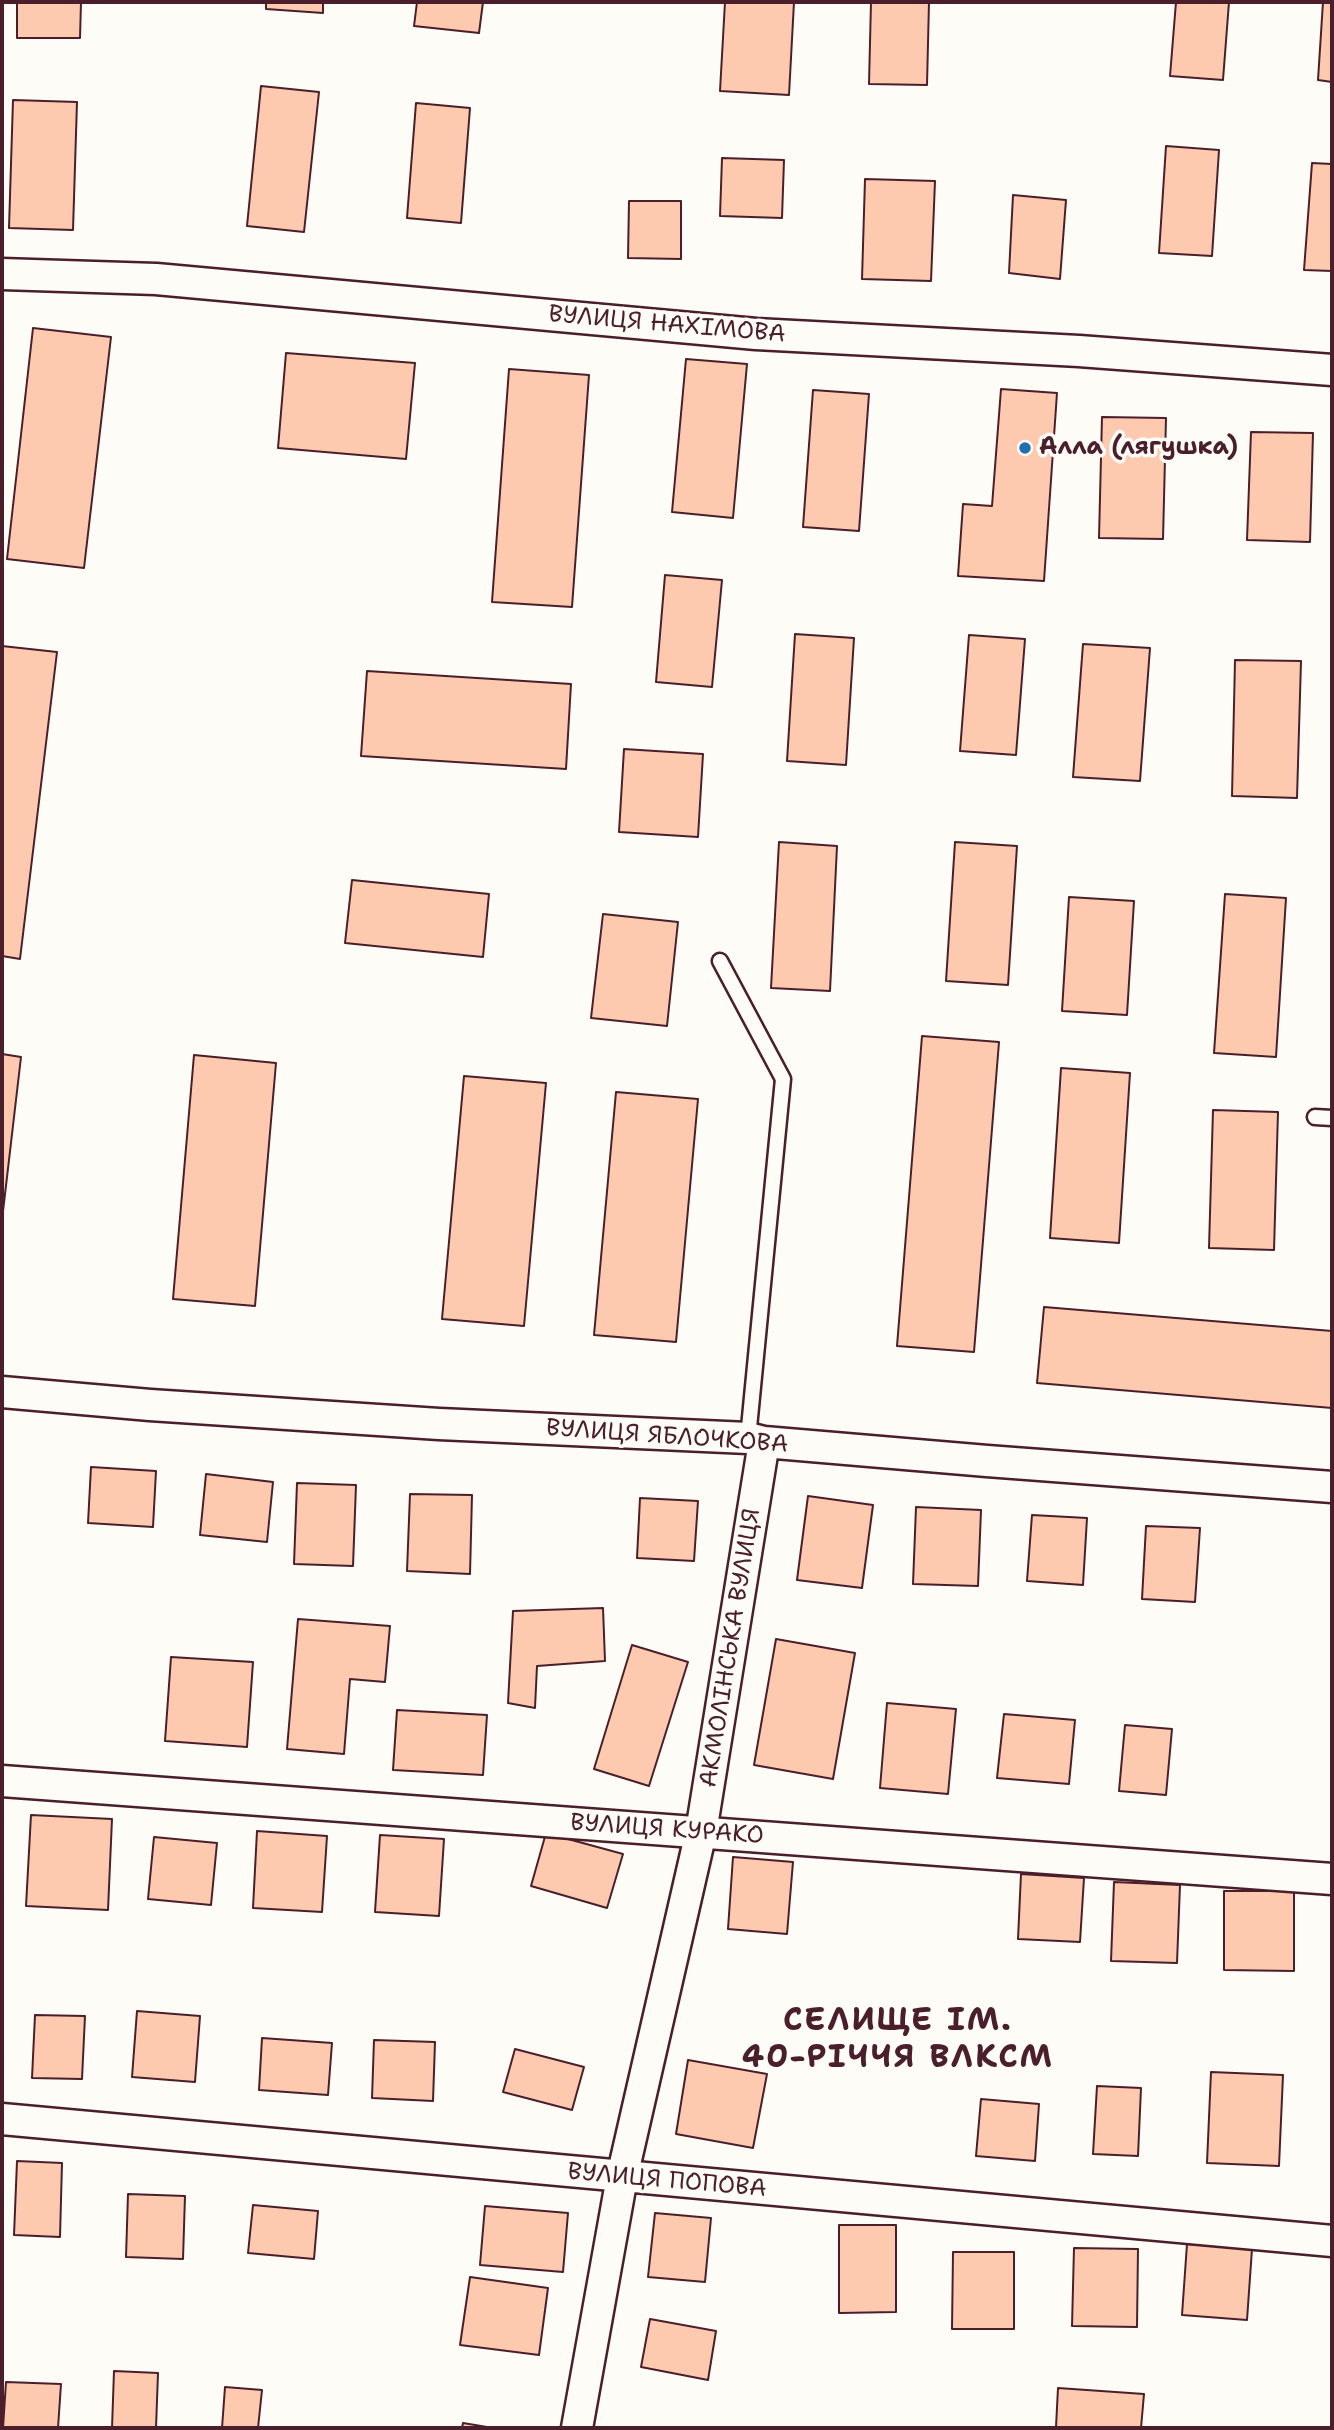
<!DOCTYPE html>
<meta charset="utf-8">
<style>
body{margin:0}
#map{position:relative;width:1334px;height:2430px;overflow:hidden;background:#fdfcf7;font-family:"Shantell Sans",sans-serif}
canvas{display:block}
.frame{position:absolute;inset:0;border:4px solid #4a1f2b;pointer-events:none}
</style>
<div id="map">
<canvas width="1334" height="2430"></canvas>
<div class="frame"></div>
</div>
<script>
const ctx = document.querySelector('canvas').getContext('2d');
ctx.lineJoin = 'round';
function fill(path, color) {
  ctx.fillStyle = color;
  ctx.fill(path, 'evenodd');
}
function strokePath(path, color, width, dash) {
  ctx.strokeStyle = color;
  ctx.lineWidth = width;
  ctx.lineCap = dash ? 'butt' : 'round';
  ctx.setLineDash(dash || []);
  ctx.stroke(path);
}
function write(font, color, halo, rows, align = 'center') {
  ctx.font = font + ' "Shantell Sans",sans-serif';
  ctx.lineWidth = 7;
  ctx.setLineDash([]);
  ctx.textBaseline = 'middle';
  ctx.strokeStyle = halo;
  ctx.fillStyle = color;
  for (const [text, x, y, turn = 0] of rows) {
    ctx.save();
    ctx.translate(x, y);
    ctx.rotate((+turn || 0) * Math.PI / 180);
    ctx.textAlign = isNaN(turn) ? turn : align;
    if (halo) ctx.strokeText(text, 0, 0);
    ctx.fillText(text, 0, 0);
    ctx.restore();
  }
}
const building = new Path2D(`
 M17 2H81L80 38H17Z
 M266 2H323V13L266 9Z
 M417 2H483L479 33 414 26Z
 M725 2H794L789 95 720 91Z
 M871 2H929L927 85 869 84Z
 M1176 2H1229L1223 80 1170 76Z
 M1323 2H1332V82L1318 80Z
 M261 86 319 92 304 232 247 226Z
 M13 100 77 102 73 230 9 228Z
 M416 103 470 108 461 223 407 218Z
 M1166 146 1219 150 1212 256 1159 253Z
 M722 158 784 160 782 218 720 216Z
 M1312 163 1332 164V271L1304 270Z
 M865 179 935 181 931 281 862 279Z
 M1013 195 1066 200 1060 279 1009 273Z
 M629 201H681V259L628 258Z
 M33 328 111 337 84 568 7 559Z
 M286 353 415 363 406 459 278 448Z
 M686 359 747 364 733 518 672 512Z
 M509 369 589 375 572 607 492 602Z
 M1001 389 1057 393 1044 581 958 576 963 504 992 506Z
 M813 390 869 394 859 531 803 527Z
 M1102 417 1166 418 1163 539 1099 538Z
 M1251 432 1313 433 1310 542 1247 540Z
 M665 575 722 580 712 687 656 682Z
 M795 634 854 638 846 765 787 761Z
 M969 635 1025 639 1016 755 960 751Z
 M1083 644 1150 648 1140 781 1073 777Z
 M2 646 57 652 20 959 2 956Z
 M1235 660 1301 661 1297 798 1232 796Z
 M367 671 571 684 566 769 361 756Z
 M624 749 703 754 698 837 619 832Z
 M779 842 837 846 830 991 771 988Z
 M955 842 1017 846 1008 985 946 981Z
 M352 880 489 894 483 957 345 943Z
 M1225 894 1286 898 1276 1057 1214 1053Z
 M1069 897 1134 901 1127 1015 1062 1011Z
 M603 914 678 922 667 1026 591 1018Z
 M922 1036 999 1042 974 1352 897 1346Z
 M2 1054 21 1057 2 1220Z
 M194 1055 276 1063 255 1306 173 1299Z
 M1061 1068 1130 1073 1119 1243 1050 1238Z
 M464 1076 546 1083 524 1326 442 1319Z
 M616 1092 698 1099 676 1342 594 1335Z
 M1213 1110 1278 1112 1274 1250 1209 1248Z
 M1044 1307 1332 1331V1408L1037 1383Z
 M91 1467 156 1471 153 1527 88 1523Z
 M206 1474 273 1482 267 1542 200 1535Z
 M297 1483 356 1485 353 1566 294 1564Z
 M410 1494 472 1495 470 1574 407 1571Z
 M808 1496 873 1505 862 1588 797 1580Z
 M640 1498 698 1501 694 1561 637 1558Z
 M916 1507 981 1510 978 1586 913 1584Z
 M1032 1515 1087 1518 1083 1585 1027 1581Z
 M1146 1526 1200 1528 1195 1602 1142 1599Z
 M603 1608 605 1661 537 1666 535 1708 508 1703 513 1611Z
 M298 1619 390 1626 385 1682 350 1679 344 1754 287 1749Z
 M776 1639 855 1653 833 1779 754 1765Z
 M632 1645 688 1662 649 1786 594 1769Z
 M171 1657 253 1662 247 1747 165 1741Z
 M887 1703 956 1709 948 1794 880 1788Z
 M397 1710 487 1715 483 1775 393 1770Z
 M1004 1714 1075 1720 1069 1784 997 1778Z
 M1125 1725 1172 1729 1166 1795 1119 1791Z
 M31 1815 112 1819 108 1910 26 1906Z
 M257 1831 327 1836 322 1912 253 1908Z
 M546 1833 623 1854 607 1908 531 1886Z
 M380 1835 444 1839 439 1916 375 1912Z
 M154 1837 217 1843 211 1905 148 1899Z
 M733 1857 793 1862 787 1934 728 1929Z
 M1021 1874 1084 1878 1080 1942 1018 1939Z
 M1114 1882 1180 1885 1177 1963 1111 1961Z
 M1224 1891H1294V1971L1224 1970Z
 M137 2011 200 2016 195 2082 132 2077Z
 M35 2015 85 2016 82 2079 32 2078Z
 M262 2038 332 2043 328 2095 259 2090Z
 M374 2040 435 2042 433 2101 372 2098Z
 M515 2049 584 2067 572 2110 503 2092Z
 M688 2060 767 2074 753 2148 676 2134Z
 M1211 2072 1283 2075 1279 2166 1207 2163Z
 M1097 2086 1141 2088 1138 2156 1093 2154Z
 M981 2099 1039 2104 1035 2161 976 2156Z
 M17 2161 62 2163 60 2237 14 2235Z
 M128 2194 185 2196 183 2259 126 2257Z
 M253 2205 318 2211 314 2259 248 2253Z
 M485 2206 568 2213 563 2272 480 2265Z
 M655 2213 711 2218 705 2282 648 2277Z
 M839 2225H896V2312L839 2313Z
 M1187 2244 1252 2249 1247 2320 1182 2315Z
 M1074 2248 1138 2249 1137 2327 1072 2326Z
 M953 2252H1014V2329H952Z
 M470 2277 548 2288 539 2355 460 2345Z
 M650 2319 716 2331 708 2380 641 2367Z
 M114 2371 158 2373 156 2428H112Z
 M6 2382 61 2384 58 2428H3Z
 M225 2387 262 2390 258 2428H222Z
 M1058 2388 1144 2394 1141 2428 1056 2427Z
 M463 2423 493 2428H462Z`);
fill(building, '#fecaaf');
strokePath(building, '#4a1f2b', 2);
const lane = new Path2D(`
 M720 961 783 1079 748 1438
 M1315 1117 1332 1118`);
const street = new Path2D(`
 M2 274 156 279 756 334 1079 351 1332 370
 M2 1392 150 1405 439 1424 748 1438 764 1442 987 1461 1332 1487
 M2 1781 1332 1879
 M2 2119 1332 2241
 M577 2428 622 2177 701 1832 764 1442`);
strokePath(lane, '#4a1f2b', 19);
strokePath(street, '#4a1f2b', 35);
strokePath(lane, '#fdfcf7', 14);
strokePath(street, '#fdfcf7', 30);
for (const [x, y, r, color] of [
 [1025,448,7,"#1f6fb2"]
]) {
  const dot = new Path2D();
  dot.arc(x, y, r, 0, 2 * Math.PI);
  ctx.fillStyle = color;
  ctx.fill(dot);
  strokePath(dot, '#fdfcf7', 2.5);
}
write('24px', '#4a1f2b', '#fdfcf7', [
 ["ВУЛИЦЯ НАХІМОВА",667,325,5],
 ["ВУЛИЦЯ ЯБЛОЧКОВА",667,1437,4],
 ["АКМОЛІНСЬКА ВУЛИЦЯ",731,1648,-81],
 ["ВУЛИЦЯ КУРАКО",667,1830,4],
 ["ВУЛИЦЯ ПОПОВА",667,2181,5]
]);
write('bold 24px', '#4a1f2b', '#fdfcf7', [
 ["Алла (лягушка)",1039,448]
], 'left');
ctx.letterSpacing = '2px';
write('bold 32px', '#4a1f2b', '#fdfcf7', [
 ["СЕЛИЩЕ ІМ.",898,2022],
 ["40-РІЧЧЯ ВЛКСМ",898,2059]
]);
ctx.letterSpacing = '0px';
</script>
